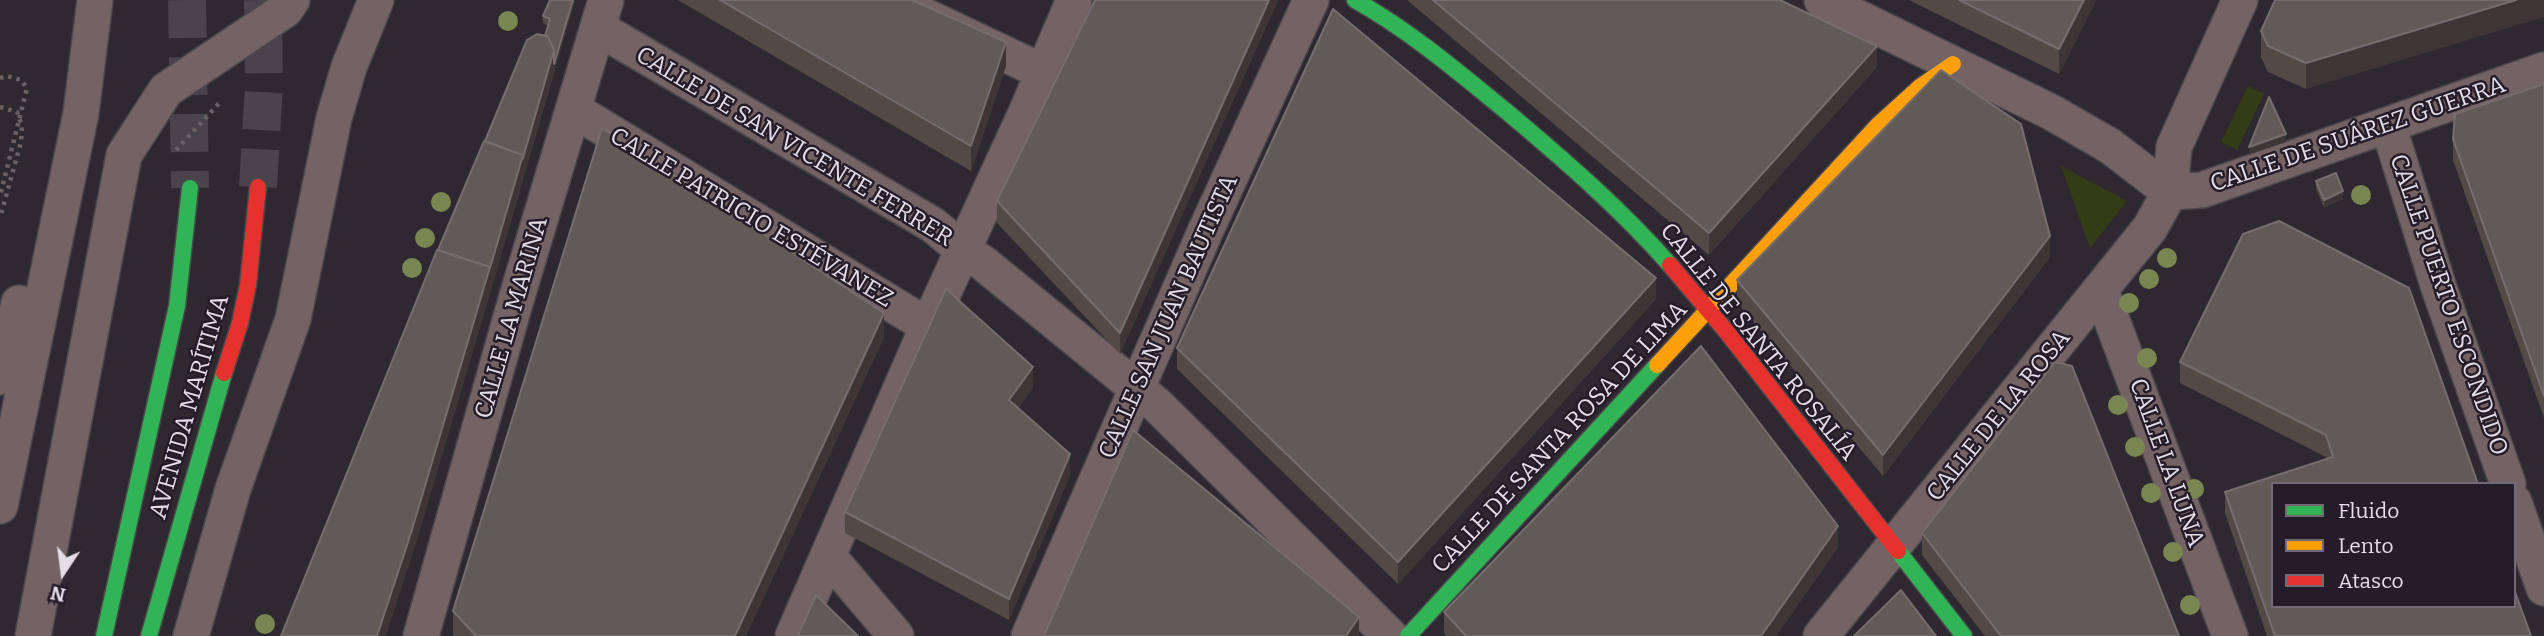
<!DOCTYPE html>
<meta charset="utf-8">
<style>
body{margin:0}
#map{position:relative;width:2544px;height:636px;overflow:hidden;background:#2e2830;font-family:Bitter,serif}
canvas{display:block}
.legend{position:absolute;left:2271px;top:482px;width:245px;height:126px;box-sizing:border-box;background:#251c2a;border:2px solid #716976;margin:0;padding:9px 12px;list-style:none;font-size:21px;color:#e3dde7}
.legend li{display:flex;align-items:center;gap:14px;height:35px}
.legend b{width:35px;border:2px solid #716976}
.north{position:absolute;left:28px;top:538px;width:70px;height:70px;-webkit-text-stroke:5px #251c2a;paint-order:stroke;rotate:193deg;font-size:19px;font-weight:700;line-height:28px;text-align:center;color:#e3dde7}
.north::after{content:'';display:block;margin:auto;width:24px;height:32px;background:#e3dde7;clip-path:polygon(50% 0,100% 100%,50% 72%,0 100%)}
</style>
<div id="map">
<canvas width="2544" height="636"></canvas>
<ul class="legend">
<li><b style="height:9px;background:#30b455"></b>Fluido</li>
<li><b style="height:9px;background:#ff9f0a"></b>Lento</li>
<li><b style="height:9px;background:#e5322d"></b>Atasco</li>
</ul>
<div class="north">N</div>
</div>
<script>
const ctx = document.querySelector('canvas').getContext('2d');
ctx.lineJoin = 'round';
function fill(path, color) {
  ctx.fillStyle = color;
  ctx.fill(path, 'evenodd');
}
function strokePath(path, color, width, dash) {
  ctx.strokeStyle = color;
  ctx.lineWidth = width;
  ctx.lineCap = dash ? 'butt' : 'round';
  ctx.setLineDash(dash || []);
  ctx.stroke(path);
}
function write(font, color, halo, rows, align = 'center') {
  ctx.font = font + ' Bitter,serif';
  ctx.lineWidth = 5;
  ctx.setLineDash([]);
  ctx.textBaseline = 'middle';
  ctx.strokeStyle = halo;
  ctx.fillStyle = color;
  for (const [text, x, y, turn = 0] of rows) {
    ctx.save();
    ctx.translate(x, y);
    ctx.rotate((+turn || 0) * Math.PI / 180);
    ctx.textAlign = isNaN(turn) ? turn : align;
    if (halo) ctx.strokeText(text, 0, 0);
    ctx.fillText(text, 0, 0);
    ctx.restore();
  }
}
fill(new Path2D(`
 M2248 86 2264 94 2237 150 2221 142Z
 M2061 166 2127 201 2090 248Z`), '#333c15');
strokePath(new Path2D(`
 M187 0 190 188
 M258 187 264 85 263 0`), '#49434b', 38, [38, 19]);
const street = new Path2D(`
 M891 0 1043 72
 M1822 0 2051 112 2110 146 2170 192
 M598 28 933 225 964 251 983 263 1157 405 1390 636
 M574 110 928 326
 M2388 125 2439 288 2508 484
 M2170 192 2202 190 2544 70
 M2101 291 2230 636
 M0 377 19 303
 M2514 502 2544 588
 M0 506 81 113 95 0
 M829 557 896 636
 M33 636 124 155 166 90 285 10 292 0
 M191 636 233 489 293 319 334 118 349 67 376 0
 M421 636 515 303 606 0
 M793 636 928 326 1026 113 1074 0
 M1029 636 1205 232 1311 0
 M1821 636 2150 228 2170 192 2174 147 2240 0`);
const fast = new Path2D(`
 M1355 0C1410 31 1457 71 1506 111 1563 159 1621 209 1670 265
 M1898 551 1964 636
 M104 636 177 306 190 188
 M149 636 224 373
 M1408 636 1657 365`);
const slow = new Path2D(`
 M1657 365 1878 125 1921 86 1953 64`);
const jam = new Path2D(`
 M1670 265 1726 331 1898 551
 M224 373 240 323 248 285 258 187`);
strokePath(street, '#4a464c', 38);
strokePath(fast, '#4a464c', 19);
strokePath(slow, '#4a464c', 19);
strokePath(jam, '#4a464c', 19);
strokePath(new Path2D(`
 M0 78 7 76 21 80 27 88 0 196
 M0 107 17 112 22 126 21 142 0 218
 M176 150 222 100`), '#6b6063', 4.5, [3.5, 5]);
strokePath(street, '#746365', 35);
strokePath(fast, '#30b455', 16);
strokePath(slow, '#ff9f0a', 16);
strokePath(jam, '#e5322d', 16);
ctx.fillStyle = '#7a8651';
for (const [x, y] of [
 [508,21],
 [2361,195],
 [441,202],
 [425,238],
 [2167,258],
 [412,268],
 [2149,279],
 [2129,303],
 [2147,358],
 [2118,405],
 [2135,447],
 [2194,489],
 [2151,493],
 [2173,552],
 [2190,605],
 [265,624]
]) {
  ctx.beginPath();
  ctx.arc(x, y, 10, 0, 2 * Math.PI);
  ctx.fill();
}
fill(new Path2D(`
 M550 0H575L490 293 411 559 438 250 545 36 548 26 543 23V16Z
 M678 0H912L1006 66 971 171Z
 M1095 0H1278L1120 354 997 223V201Z
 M1407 0H1780L1877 67 1709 255Z
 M1909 0H2096L2059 74Z
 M2544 0 2306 89 2268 72 2261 57V31Z
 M2544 84V418L2453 160V139Z
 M2316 181 2343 199 2324 207 2316 189Z
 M2243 234 2531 636H2267L2225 513V492L2326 459V457L2180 383V362Z
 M2050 257 1883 476 1737 302V280Z
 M1656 299 1398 584 1177 369V348Z
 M884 337 746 636H454L453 635V611Z
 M1033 388 1018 408 1070 475 1009 620 845 533V512Z
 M1922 533 2179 636H1985L1922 555Z
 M1838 547 1776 636H1446L1444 633V612Z`), '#534a46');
fill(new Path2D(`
 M573 0H575L554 71V64Z
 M1269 0H1278L1120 354V333Z
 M2084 0H2096L2059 74V49Z
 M2516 0H2544V17L2306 89V63Z
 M1006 42V66L971 171V146Z
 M1877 46V67L1709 255V233Z
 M554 50V71L490 293 411 559 386 636H377Z
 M2286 134V142L2249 154V147Z
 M2343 191V199L2324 207V200Z
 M2050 236V257L1883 476V455Z
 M1656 278V299L1398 584V562Z
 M884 313V337L746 636H735Z
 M1033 367V388L1009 421V400Z
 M1070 454V475L1009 620V599Z
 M1838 526V547L1776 636H1761Z
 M1359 617V636H1346Z`), '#3e3636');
const building = new Path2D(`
 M550 0H573L554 64V50L547 36H545L550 19 543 16Z
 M720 0H912L1006 42 971 146Z
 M1095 0H1269L1120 333 997 201Z
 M1433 0H1780L1877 46 1709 233Z
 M1959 0H2084L2059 49Z
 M2275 0H2516L2306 63 2268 46 2261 31Z
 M1333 9 1656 278 1398 562 1177 348Z
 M537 34 547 36 554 50 523 158V155L485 141 527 40Z
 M1941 70 2021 124 2050 236 1883 455 1737 280Z
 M2544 84V396L2453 139 2455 114Z
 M2269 97 2286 134 2249 147Z
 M602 128 884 313 735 636H476L453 611Z
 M484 141 523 155 490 268V267L438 250Z
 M2336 173 2343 191 2324 200 2316 181Z
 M2279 221 2409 288 2478 484H2273V606H2514V589L2531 636H2275L2225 492 2333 457 2326 435 2180 362 2243 234Z
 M437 250 490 267 411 533 377 636H281Z
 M946 289 1033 367 1009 400 1070 454 1009 599 845 512Z
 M1701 346 1838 526 1761 636H1466L1444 612Z
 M2055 362 2072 366 2179 636H2001L1922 533Z
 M1133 430 1359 617 1346 636H1044Z
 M1901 590 1936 636H1854Z
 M816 595 858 636H798Z`);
fill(building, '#625a57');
strokePath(building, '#766e6e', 2);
write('24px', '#e3dde7', '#251c2a', [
 ["CALLE DE SUÁREZ GUERRA",2358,135,-19],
 ["CALLE DE SAN VICENTE FERRER",794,147,31],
 ["CALLE PATRICIO ESTÉVANEZ",751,218,31],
 ["CALLE PUERTO ESCONDIDO",2448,305,71],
 ["CALLE SAN JUAN BAUTISTA",1169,317,-66],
 ["CALLE LA MARINA",512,318,-74],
 ["CALLE DE SANTA ROSALÍA",1758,342,51],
 ["AVENIDA MARÍTIMA",190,407,-74],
 ["CALLE DE LA ROSA",1999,416,-51],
 ["CALLE DE SANTA ROSA DE LIMA",1560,438,-47],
 ["CALLE LA LUNA",2166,463,70]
]);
</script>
